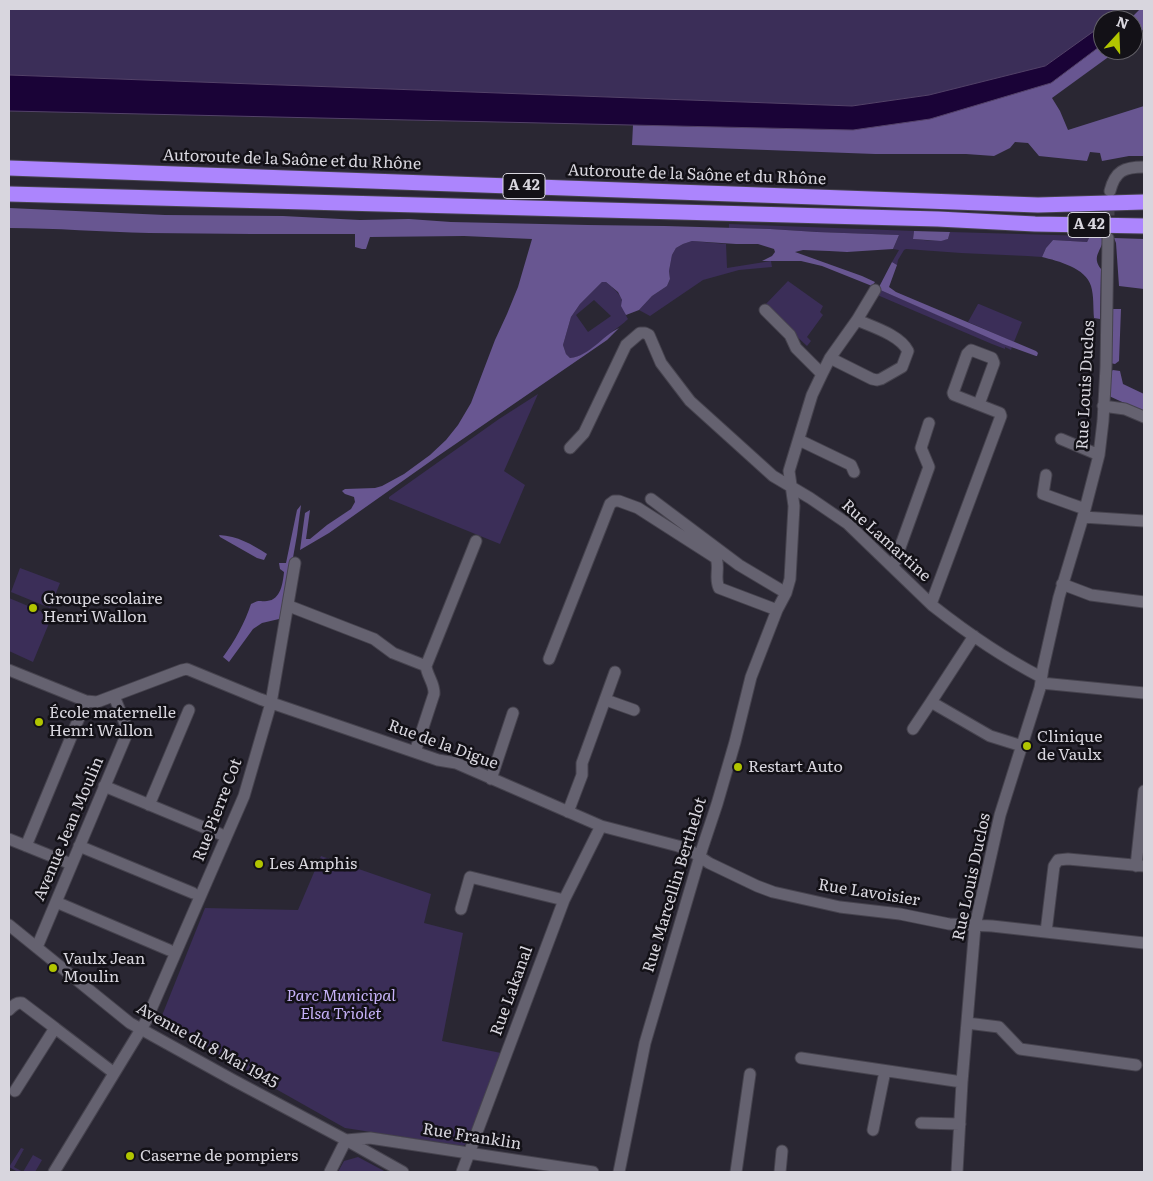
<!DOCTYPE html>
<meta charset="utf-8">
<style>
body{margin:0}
#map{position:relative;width:1153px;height:1181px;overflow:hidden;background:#2a2733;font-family:Literata,serif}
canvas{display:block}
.frame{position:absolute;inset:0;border:10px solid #d8d6de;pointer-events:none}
.north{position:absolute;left:1093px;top:10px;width:50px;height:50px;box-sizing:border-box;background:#131117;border:1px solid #626067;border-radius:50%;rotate:20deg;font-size:14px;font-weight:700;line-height:20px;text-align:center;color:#d8d6de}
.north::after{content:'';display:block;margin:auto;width:18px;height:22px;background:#b1c500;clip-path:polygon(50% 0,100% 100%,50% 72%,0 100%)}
</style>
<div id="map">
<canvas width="1153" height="1181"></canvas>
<div class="frame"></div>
<div class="north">N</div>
</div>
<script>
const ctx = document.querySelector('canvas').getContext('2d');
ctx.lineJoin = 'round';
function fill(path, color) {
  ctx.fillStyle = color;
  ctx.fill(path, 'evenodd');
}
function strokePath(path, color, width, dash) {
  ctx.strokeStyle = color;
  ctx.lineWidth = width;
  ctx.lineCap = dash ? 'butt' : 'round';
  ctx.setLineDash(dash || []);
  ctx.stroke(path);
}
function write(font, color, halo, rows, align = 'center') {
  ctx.font = font + ' Literata,serif';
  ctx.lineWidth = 5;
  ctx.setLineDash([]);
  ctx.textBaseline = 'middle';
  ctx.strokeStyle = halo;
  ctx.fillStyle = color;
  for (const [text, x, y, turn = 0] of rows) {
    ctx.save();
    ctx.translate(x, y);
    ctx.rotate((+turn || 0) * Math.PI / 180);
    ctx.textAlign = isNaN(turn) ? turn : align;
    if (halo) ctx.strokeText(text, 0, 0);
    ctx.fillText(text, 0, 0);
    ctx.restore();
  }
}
fill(new Path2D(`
 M9 9H1119L1109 20H1103V25L1045 66 929 95 852 106 9 75Z
 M729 224 914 231 913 239C924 240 936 242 948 239L950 232 1090 236 1087 242 1053 240 1046 248 1042 257 1027 256 961 253 906 249 904 250 898 260 897 265 892 262 899 250 893 249 899 235 817 232 770 229 729 228Z
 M692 241 726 244 727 268 771 261 772 267 739 270 703 280 650 316 639 310 652 296 667 286 670 279 669 271 672 255 676 248 683 244Z
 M788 281 823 306 820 312 823 315 807 337 811 341 807 346 764 306Z
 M602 282H606C612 287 618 292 621 298 624 305 624 313 628 319 623 324 618 327 613 331 600 341 587 357 570 358L566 354 563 345 571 317 580 304ZM594 300 611 316 588 332 576 315Z
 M878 289 1012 347 1011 350 1005 347V349L992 344 875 294Z
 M978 304H979L1022 322 1014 342 968 322Z
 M538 394 504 471 525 485 500 544 389 499V497L499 419Z
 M20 568 60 583 50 608 11 592Z
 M9 598 52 616 33 662 9 651Z
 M321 856 431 894 424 923 463 933 442 1041 501 1053 469 1142 463 1146 345 1128 159 1023 205 908 298 910Z
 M21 1148 24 1149 14 1167 23 1172 33 1155 42 1160 35 1172H18L9 1167Z
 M358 1157 386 1172H338L344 1161Z`), '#3b2e58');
fill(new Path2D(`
 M1140 9H1144V29L1133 38V20H1129Z
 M1103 44V50H1118L1052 98 1060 111 1068 130 1144 106V156H1129L1102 161 1100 153 1090 152 1087 161 1039 156 1028 143 1015 142 1010 148 994 156 966 154H875L632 145 633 125 853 130 1051 83Z
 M9 208 165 215 283 216 360 220 409 219 451 222 588 225 665 226 770 229 817 232 899 235 893 249 847 252 829 251 803 250 795 252 862 276 875 282 872 286 822 266 801 261H762L772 256 775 252 774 249 758 244H736L692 241 683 244 676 248 672 255 669 271 670 279 667 286 652 296 639 310 626 315 621 306 622 300 618 292 606 282H602L580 304 571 317 563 345 566 354 570 358C590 356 602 336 619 328L607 340 438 456 329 533 300 550 305 513 310 510 306 539H310L327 525 351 509 355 502 354 497 345 494 342 491 345 489 375 488 382 486 404 474 430 455 446 440 458 425 471 403 495 340 507 314 518 287 532 239 464 236 370 237 366 249H362L355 247V234C286 234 218 234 149 233 102 232 56 228 9 228Z
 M914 231 950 232 948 239 941 241 913 239Z
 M1090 236 1104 237C1102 251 1091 256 1101 269L1100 319 1094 318C1093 307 1094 296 1091 286 1086 268 1058 261 1042 257L1046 248 1053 240 1087 242Z
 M1114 238 1144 239V289L1119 286 1116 243Z
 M892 262 897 265 889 287 896 292 1036 351 1038 353 1037 356H1036L1003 344 878 289Z
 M1111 309H1121L1119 361 1115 364 1110 363Z
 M1113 370 1120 371 1123 384 1144 394V412L1109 396 1110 372Z
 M301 505 297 535 283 614 279 619 262 623 253 629 229 662 223 657C235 641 245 622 251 604 261 599 258 602 267 601 281 600 283 582 284 572L280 569 279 563H286L297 510Z
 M219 535C238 536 251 544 267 554L264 560 257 558 220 537Z`), '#685691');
const water = new Path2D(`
 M1103 25V44L1051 83 930 119 853 130 9 111V75L852 106 929 95 1045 66Z`);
fill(water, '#1a0337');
strokePath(water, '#534269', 1);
strokePath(new Path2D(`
 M1109 232V195`), '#44414d', 11, [11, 5.5]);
const minor = new Path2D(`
 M1110 191C1115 171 1124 167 1144 167
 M765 310 790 335 796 348 822 374
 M830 358 872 379 877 380 881 379 902 367 908 351C900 335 873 327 857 320
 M1103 406 1125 409 1144 417
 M1061 439 1099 455
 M799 440 851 465 854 472
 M570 448 584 433 626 345 640 333H645L649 335 661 363 690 401 773 476 810 498 848 524 933 606C966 632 1004 658 1041 677
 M1046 475 1043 494 1068 503 1085 509
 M651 499 739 565 786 593
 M1083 517 1144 521
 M893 567 929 467 921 448 929 423
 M1062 584 1091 595 1144 602
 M931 604 1001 416 1000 413 954 395 953 393 967 354 971 350 992 358 994 363 979 404
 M289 606 374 639 393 653 426 666
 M974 636 931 702 990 736 1022 746
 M549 659 610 504 614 501H619L638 508 716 558C720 568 714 578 719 588L777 610
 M9 670 86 701 97 702 182 670 187 669 260 699 438 760 456 763 601 826 678 846 691 851 709 863 757 886 773 892 840 907 900 914 949 924 992 926 1144 943
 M1041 683 1144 693
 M606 700 634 710
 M913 729 931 702
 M415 752 434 694C435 684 427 676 426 666L476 541
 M491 779 513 713
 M104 786 220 834
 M149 805 189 710
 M568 812 582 775V763L615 672
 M9 839 71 864
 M26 846 86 701
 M79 846 193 893
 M1136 866 1144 791
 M56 902 169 950
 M461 909 470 877 564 900
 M9 925 130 1023 233 1080 346 1140 403 1172
 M1046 932 1054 866 1058 860 1068 859 1144 866
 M37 947 128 731 114 696
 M9 1010C13 1006 16 1002 22 1003L55 1028
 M967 1023 999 1027 1020 1049 1136 1065
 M801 1058 962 1082
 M15 1091 55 1028 114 1073
 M921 1123 960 1124
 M873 1130 885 1071
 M346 1140 370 1138 593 1172
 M54 1172 146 1021 244 796 271 703 295 563
 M330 1172 346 1140
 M462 1172 564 900 601 826
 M619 1172 645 1043 702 849 717 804 735 742 751 677 777 610 786 593 790 579 794 506 789 471 812 395 822 374 830 358 857 320 875 290
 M736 1172 750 1074
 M780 1172 782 1151
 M957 1172 962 1082 975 926 1000 815 1040 688 1043 668 1059 597 1083 517 1099 455 1103 421 1106 367 1108 238`);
const highway = new Path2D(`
 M9 168 1038 205 1144 202
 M9 194 938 219 1035 224 1144 226`);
strokePath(minor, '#46434e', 13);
strokePath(highway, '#46434e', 17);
strokePath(minor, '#656270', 11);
strokePath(highway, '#ac85fd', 15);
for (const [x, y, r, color] of [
 [33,608,5,"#b1c500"],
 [39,722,5,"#b1c500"],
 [1027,746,5,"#b1c500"],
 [738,767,5,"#b1c500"],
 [259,864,5,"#b1c500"],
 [53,968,5,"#b1c500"],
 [130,1156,5,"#b1c500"]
]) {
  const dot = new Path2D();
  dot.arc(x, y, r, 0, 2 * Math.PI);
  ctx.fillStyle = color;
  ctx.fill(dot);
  strokePath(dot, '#131117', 2);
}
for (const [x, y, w] of [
 [524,186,42],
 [1089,225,42]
]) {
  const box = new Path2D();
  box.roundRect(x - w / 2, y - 12.5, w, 25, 4);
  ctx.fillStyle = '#131117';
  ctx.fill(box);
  strokePath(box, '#d8d6de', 1);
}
write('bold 15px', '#d8d6de', null, [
 ["A 42",524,186],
 ["A 42",1089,225]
]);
write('16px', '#d8d6de', '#131117', [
 ["Autoroute de la Saône et du Rhône",292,160,2],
 ["Autoroute de la Saône et du Rhône",697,175,2],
 ["Rue Louis Duclos",1086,385,-87],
 ["Rue Lamartine",886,541,42],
 ["Rue de la Digue",443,745,20],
 ["Rue Pierre Cot",218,810,-69],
 ["Avenue Jean Moulin",69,829,-67],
 ["Rue Louis Duclos",972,877,-78],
 ["Rue Marcellin Berthelot",675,885,-73],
 ["Rue Lavoisier",869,893,9],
 ["Rue Lakanal",512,991,-70],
 ["Avenue du 8 Mai 1945",207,1046,29],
 ["Rue Franklin",472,1137,9]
]);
write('16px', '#d8d6de', '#131117', [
 ["Groupe scolaire",43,599],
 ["Henri Wallon",43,617],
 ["École maternelle",49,713],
 ["Henri Wallon",49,731],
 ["Clinique",1037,737],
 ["de Vaulx",1037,755],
 ["Restart Auto",748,767],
 ["Les Amphis",269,864],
 ["Vaulx Jean",63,959],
 ["Moulin",63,977],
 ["Caserne de pompiers",140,1156]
], 'left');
write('italic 16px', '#c6b2f8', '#131117', [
 ["Parc Municipal",341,996],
 ["Elsa Triolet",341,1014]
]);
</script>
